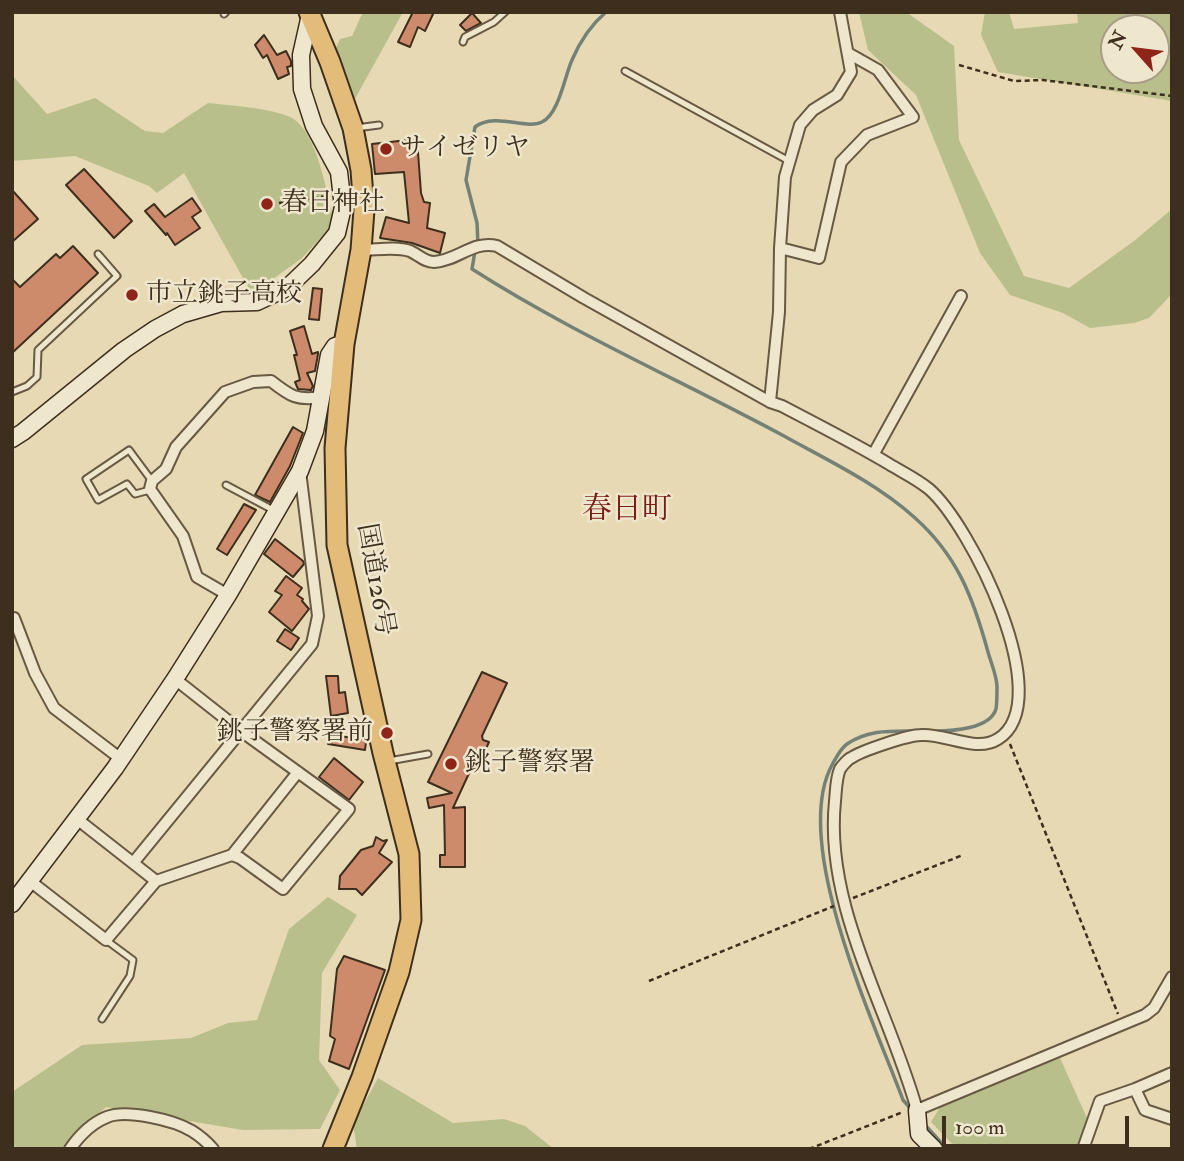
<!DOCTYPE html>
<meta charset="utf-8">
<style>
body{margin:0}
#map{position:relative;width:1184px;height:1161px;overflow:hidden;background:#e7d9b4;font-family:"IM FELL Double Pica",serif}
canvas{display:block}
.frame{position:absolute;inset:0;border:14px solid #3d2e1d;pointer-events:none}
.north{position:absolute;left:1100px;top:14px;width:70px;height:70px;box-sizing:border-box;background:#efe6ce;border:2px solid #a89c87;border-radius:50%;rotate:298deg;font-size:19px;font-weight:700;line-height:28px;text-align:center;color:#3d2e1d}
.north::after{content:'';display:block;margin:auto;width:24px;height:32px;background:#8f2418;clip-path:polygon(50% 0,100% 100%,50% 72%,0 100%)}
.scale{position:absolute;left:942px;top:1116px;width:187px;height:32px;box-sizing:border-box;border:4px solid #3d2e1d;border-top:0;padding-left:9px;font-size:21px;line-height:24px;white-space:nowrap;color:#3d2e1d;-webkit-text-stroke:5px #efe6ce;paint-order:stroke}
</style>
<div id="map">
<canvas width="1184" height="1161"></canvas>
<div class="frame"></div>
<div class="north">N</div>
<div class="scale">100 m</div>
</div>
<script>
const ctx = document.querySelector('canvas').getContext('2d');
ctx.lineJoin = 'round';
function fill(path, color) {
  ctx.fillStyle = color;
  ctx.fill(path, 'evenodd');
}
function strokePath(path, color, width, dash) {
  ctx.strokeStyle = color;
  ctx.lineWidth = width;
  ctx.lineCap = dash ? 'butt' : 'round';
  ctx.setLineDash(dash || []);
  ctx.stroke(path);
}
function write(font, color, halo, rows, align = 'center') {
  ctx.font = font + ' "IM FELL Double Pica","Noto Serif JP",serif';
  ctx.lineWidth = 5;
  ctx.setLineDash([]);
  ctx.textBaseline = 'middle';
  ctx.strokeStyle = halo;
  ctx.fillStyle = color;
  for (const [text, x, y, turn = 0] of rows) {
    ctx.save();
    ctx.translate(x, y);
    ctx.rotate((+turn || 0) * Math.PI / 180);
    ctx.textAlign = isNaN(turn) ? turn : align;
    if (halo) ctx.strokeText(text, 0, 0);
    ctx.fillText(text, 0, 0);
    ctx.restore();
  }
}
fill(new Path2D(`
 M363 12H403L351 106 334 52 340 39 352 36Z
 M859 12H906L954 46 959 140 1024 276 1069 288 1134 241 1172 209V294L1149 318 1134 323 1090 328 1063 313 1010 295 980 253 916 95 868 50Z
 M985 12H1009L1014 29 1078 23 1077 12H1172V101L998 72 981 35ZM1156 28V70H1114V28Z
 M12 75 47 114 95 98 145 131 163 133 208 103C233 106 263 107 288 116 318 128 326 194 335 222L302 258 252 294 184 173 157 193 149 186 75 156 12 161Z
 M328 897 357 915 322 973 319 1060 340 1090 320 1129 243 1130 106 1107 62 1149H12V1092L82 1045 191 1038 228 1023 257 1020 289 929Z
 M1060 1058 1087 1118 1076 1149H957L931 1122 942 1104Z
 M378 1078 453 1123 504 1119 525 1126 554 1149H357L353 1124Z`), '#b8bf8b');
strokePath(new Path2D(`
 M478 244 477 223 466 180 475 127C495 112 526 130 542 122 559 114 565 75 572 60 580 41 591 25 606 12
 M475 251 472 269C572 333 680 380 784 436 829 461 876 483 914 517 957 555 973 597 988 652 991 663 997 676 997 687 997 694 997 703 996 709 990 729 952 731 935 731
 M911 1109 903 1100C874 1022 790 843 832 765 836 758 840 749 847 744 868 730 889 731 913 731
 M925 1125 947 1149`), '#748177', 3.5);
const building = new Path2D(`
 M413 12H434L425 31 418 27 410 47 398 42Z
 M472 13 481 23 466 31 460 25Z
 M264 35 277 55 286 51 291 61V66L287 67 289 74 278 79 267 55 263 58 255 45Z
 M417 139 421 193 424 202 430 203 427 228 445 233 440 253 412 243 380 238 386 217 409 223 404 172 375 174 372 144Z
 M84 169 132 221 114 238 66 185Z
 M12 190 38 219 12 242Z
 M192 198 201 211 192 217 200 228 175 245 167 233 166 235 145 211 154 204 165 217Z
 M73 246 98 273 12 353V279L20 287 56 254 60 258Z
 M313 288 322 289 319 320 309 319Z
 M304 326 312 354 318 352V354L315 371 307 373 313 386 311 390 298 389 295 382 300 380 294 355H297L290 331Z
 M293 427 303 433 290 466 270 502 255 495Z
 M244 504 256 510 227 555 217 549Z
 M275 539 303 561 304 564 293 577 264 554Z
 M286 576 302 588 297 595 303 599 302 601 309 609 292 631 269 612 282 595 275 591Z
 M285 629 299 638 291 650 277 641Z
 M482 672 507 683 482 736 483 740 489 742 476 771 471 769 453 808 465 807V867H440V855H445L444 805 429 808 427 798 452 793 428 782Z
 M326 676H338L339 693 345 692 348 713 331 716Z
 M330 735 362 739 366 742 365 750 328 744Z
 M334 758 363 782 349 800 319 777Z
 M376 837 383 841 387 840 379 853 392 862 362 895 356 889H339L340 876 361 850 373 846Z
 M344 956 385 970 349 1069 329 1061 335 1039 330 1036 337 969Z`);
fill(building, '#cd8b6b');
strokePath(building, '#3d2e1d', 2);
const lane = new Path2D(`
 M224 14 226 12
 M463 42 465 37 494 22 505 12
 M625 71 789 161
 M356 128 379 125
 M12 392 27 386 37 377 38 350 117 276 98 254
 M226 485 273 510
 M150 490 135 494 127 484 98 500 86 479 129 450 152 481
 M389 761 428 754
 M102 1019 130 976 133 960 106 940`);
const street = new Path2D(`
 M780 248 819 258 841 162 867 135 913 117 878 70 848 53
 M361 250C377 250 395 246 410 251 419 255 424 262 434 262 457 261 473 240 497 246L584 298 770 402 782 406C818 425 854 443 889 464 902 472 917 479 929 489 970 524 1059 701 998 739 976 753 945 733 921 735 908 735 861 751 851 758 848 759 842 766 840 769 836 778 836 791 835 801 824 907 889 1009 917 1110L1145 1015 1154 1008 1172 977
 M770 402 779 312 780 248 785 177 800 125 813 110 837 95 851 72 840 12
 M873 455 961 296
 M228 595 197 577 183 536 150 489 152 481 166 469 176 447 225 392 253 382 271 381C290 396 297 401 322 397
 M14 618 35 673 54 708 121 759
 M77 819 156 881
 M232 855 298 772
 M133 863 312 644 318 616 300 471
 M30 881 106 940 156 881 232 855 240 858 283 889 349 809 241 731 175 679
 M1135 1089 1145 1110 1172 1119
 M70 1149C79 1136 92 1123 107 1117 126 1109 174 1120 192 1131 200 1136 207 1142 213 1149
 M1083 1149 1100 1101 1135 1089 1172 1073`);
const secondary = new Path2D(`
 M12 439 23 432 124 350 155 329 183 314 221 303 257 302 287 288 312 264 337 233 343 207 339 172 314 126 302 89 301 55 310 15
 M12 904 115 768 175 679 228 595 300 471 315 431 329 355 335 346 344 344
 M917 1110 919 1134 934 1149`);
const highway = new Path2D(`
 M309 12 330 62 353 128 361 170 364 210 361 250 344 344 335 448 337 545 383 753 409 854 411 920 399 972 362 1077 333 1149`);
strokePath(lane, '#685943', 9);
strokePath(street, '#685943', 14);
strokePath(secondary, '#3d2e1d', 19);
strokePath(highway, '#3d2e1d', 23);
strokePath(new Path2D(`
 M959 65 1014 81 1043 80 1172 96
 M279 203 328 196
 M1010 744 1118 1014
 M853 898 963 855
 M649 981 834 906
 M809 1149 903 1112`), '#3d2e1d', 2.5, [5, 3.5]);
strokePath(lane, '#efe6ce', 5);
strokePath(street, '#efe6ce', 10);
strokePath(secondary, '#efe6ce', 16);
strokePath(highway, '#e4bc7a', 19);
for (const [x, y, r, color] of [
 [386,149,7,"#8f2418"],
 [267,204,7,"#8f2418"],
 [132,295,7,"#8f2418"],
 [387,733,7,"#8f2418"],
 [451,764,7,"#8f2418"]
]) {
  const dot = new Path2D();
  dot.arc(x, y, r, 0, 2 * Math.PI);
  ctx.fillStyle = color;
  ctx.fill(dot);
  strokePath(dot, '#efe6ce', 2.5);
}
write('26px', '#3d2e1d', '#efe6ce', [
 ["サイゼリヤ",400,149],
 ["春日神社",281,204],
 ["市立銚子高校",146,295],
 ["銚子警察署前",373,733,"right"],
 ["銚子警察署",465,764]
], 'left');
write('26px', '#3d2e1d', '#efe6ce', [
 ["国道126号",374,580,80]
]);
write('30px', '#7a1f14', '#efe6ce', [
 ["春日町",627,512]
]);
</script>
